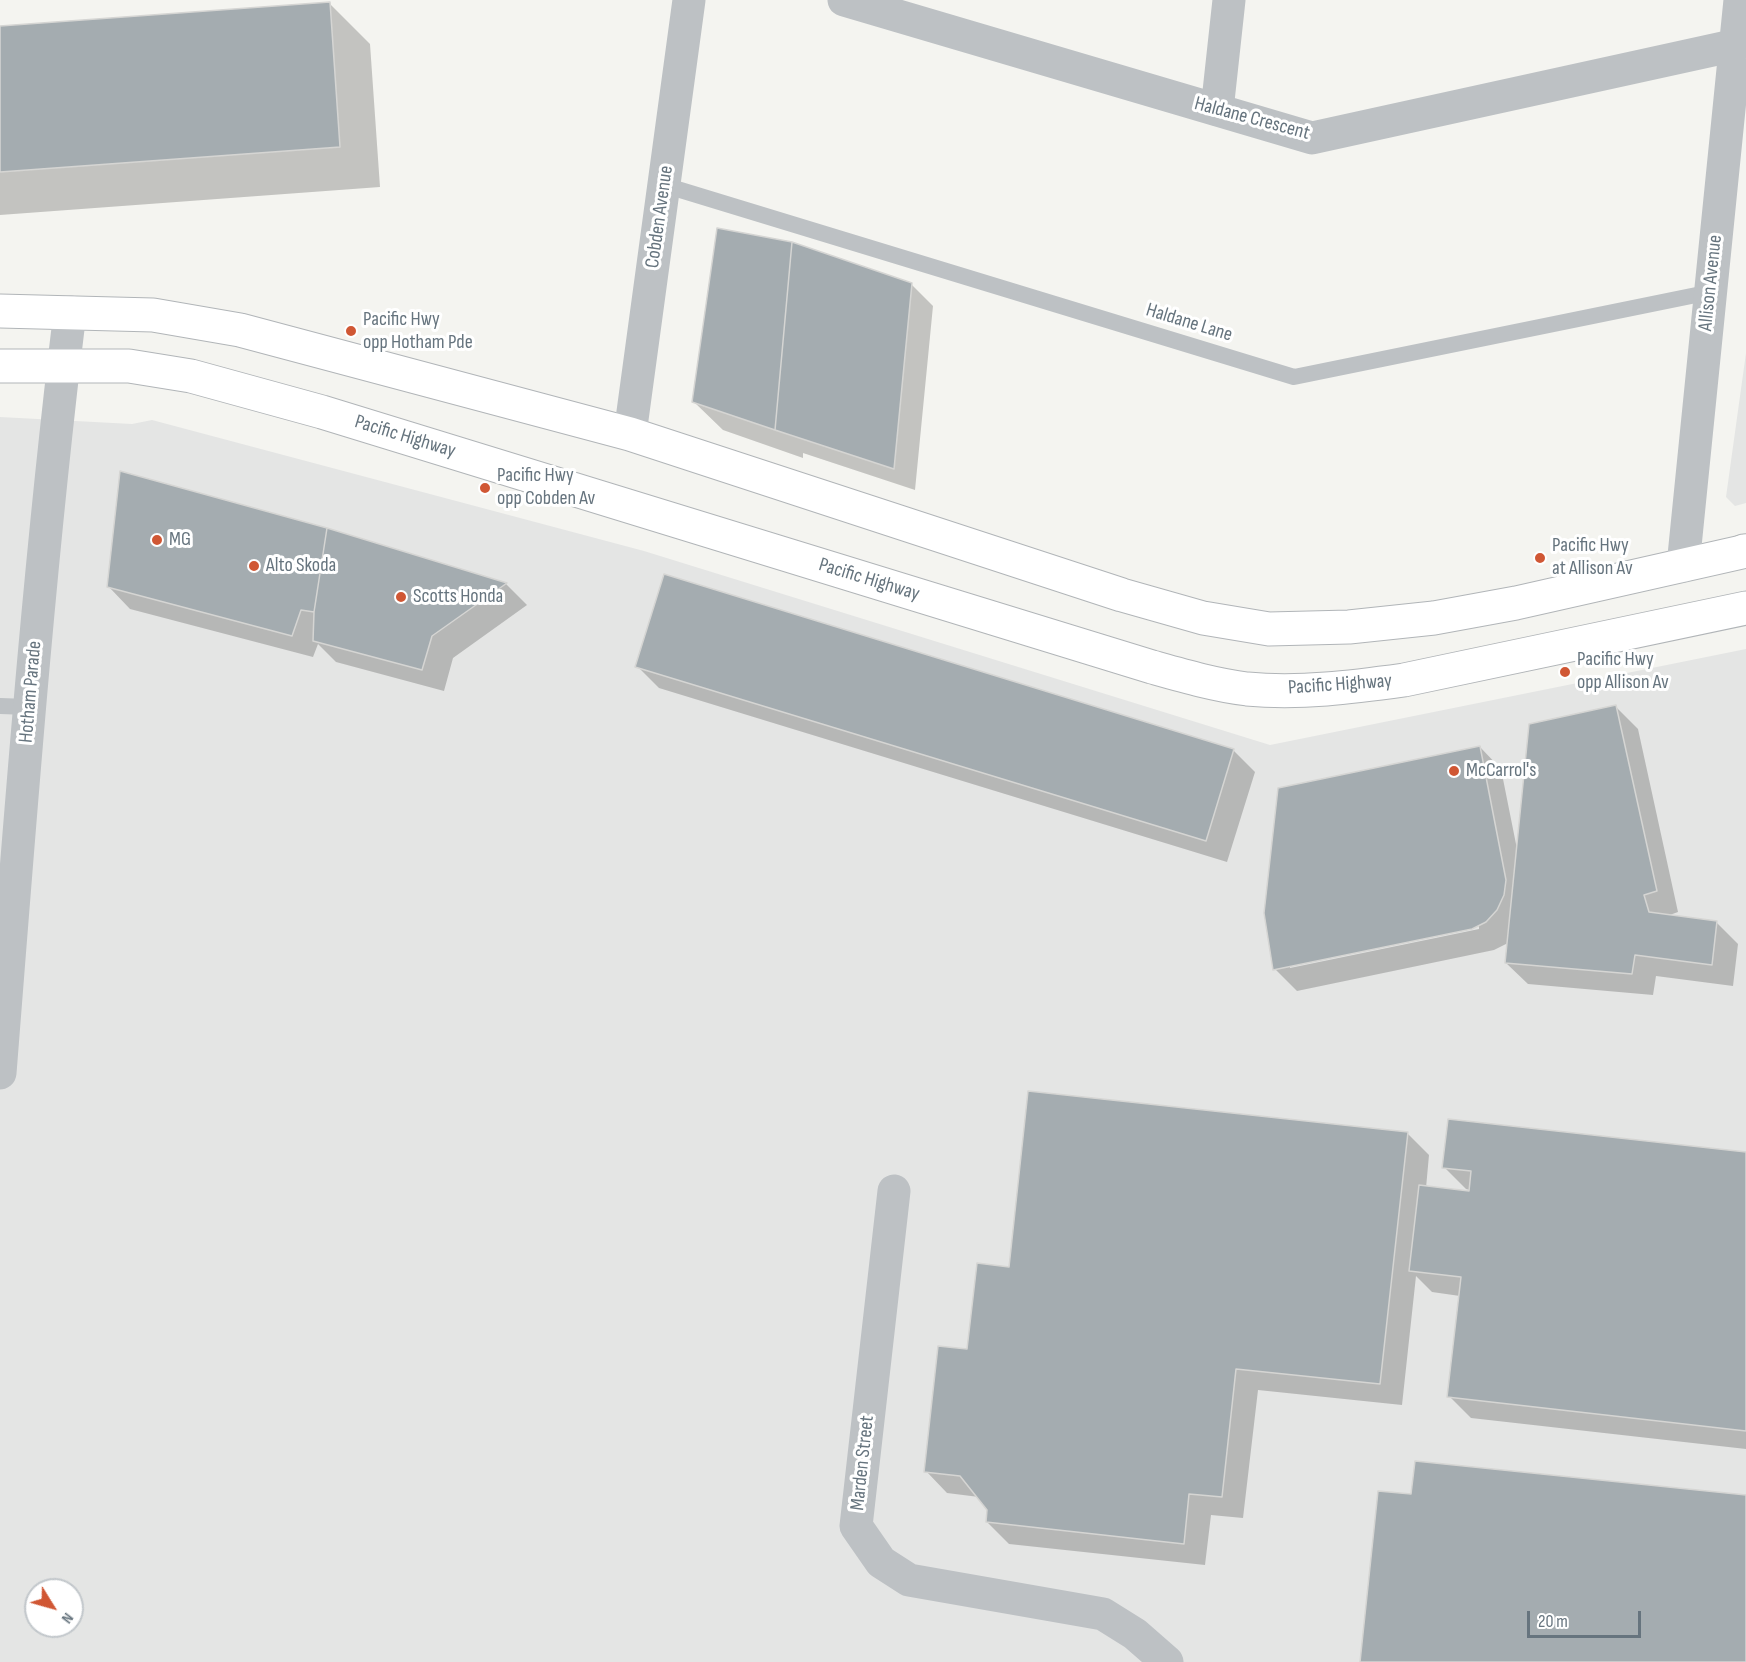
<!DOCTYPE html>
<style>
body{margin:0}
#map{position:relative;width:1746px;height:1662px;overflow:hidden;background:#f4f4f0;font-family:"Sofia Sans Condensed",sans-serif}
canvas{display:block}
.north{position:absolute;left:24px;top:1578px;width:60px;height:60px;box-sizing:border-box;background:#fff;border:2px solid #c2c7cb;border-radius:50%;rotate:127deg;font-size:16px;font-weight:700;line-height:24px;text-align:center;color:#66747e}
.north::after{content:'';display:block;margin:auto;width:21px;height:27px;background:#d05734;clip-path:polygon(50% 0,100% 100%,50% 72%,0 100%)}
.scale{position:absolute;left:1527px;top:1611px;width:114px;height:27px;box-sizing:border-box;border:3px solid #66747e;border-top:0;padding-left:8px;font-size:18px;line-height:21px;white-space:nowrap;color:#66747e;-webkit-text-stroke:4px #fff;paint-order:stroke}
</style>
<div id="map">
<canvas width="1746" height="1662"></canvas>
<div class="north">N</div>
<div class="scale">20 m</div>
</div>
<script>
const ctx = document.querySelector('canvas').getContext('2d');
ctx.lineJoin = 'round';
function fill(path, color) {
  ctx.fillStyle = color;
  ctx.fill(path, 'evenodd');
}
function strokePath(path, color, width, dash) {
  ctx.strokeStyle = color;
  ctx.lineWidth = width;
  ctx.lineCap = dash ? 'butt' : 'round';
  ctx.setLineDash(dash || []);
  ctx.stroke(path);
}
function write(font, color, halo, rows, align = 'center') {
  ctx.font = font + ' "Sofia Sans Condensed",sans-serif';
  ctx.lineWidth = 6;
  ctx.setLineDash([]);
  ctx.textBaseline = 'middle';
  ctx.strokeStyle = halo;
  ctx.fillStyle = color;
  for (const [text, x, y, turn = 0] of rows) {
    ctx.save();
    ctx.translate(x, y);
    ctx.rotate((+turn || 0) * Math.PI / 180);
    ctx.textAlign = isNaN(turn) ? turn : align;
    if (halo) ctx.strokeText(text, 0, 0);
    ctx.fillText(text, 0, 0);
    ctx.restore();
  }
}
fill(new Path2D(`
 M1746 353V503L1735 506 1726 497Z
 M0 417 132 424 152 420 644 551 1270 745 1746 649V1662H0ZM36 1590H72V1626H36Z`), '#e4e5e4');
fill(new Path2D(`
 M330 4 370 44 380 187 0 215V28Z
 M911 284 933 306 915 490 803 453V458L723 430 694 402Z
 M327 530 506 584 527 605 453 658 444 691 336 662 318 644 313 657 130 609 109 587Z
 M665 576 1234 751 1255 772 1227 862 659 688 637 666Z
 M1616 707 1638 729 1678 912 1667 916 1717 923 1738 944 1733 986 1656 976 1653 995 1528 984 1506 963 1508 943 1494 950 1297 991 1275 969 1480 747 1501 769 1517 849ZM1479 926V929L1290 968V965Z
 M1407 1133 1429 1155 1426 1188 1470 1193V1190L1466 1189 1444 1167 1746 1154V1449L1471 1418 1449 1396 1460 1296 1432 1292 1416 1276 1402 1405 1258 1390 1243 1518 1211 1515 1205 1565 1009 1544 987 1522 989 1509 979 1497 947 1493 926 1471 969 1351 1010 1268Z`), '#0003');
const building = new Path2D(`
 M330 2 340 147 0 172V26Z
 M717 228 792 242 775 430 692 402Z
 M792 242 912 283 894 469 775 430Z
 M120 471 327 528 314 612 301 610 292 636 107 587Z
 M327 528 507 583 432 636 422 670 313 641 314 612Z
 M664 574 1234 749 1206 841 635 667Z
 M1616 705 1657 891 1644 895 1649 912 1717 921 1712 965 1635 955 1632 974 1505 963 1529 724Z
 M1480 746 1506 880 1504 895 1497 910 1486 922 1472 929 1273 970 1264 913 1278 788Z
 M1028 1091 1408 1132 1380 1384 1236 1369 1222 1497 1189 1494 1184 1544 986 1522 987 1510 960 1476 924 1472 938 1346 967 1349 977 1263 1009 1267Z
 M1448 1119 1746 1152V1431L1447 1397 1461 1277 1409 1271 1419 1185 1469 1191 1471 1171 1442 1168Z
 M1415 1461 1746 1495V1662H1360L1378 1491 1411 1494Z`);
fill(building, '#a4acb0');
strokePath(building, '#d5d5d3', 1.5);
const primary = new Path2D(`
 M0 311 153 315 240 330 630 434 1122 595 1203 618 1269 629 1349 627 1434 618 1516 603 1746 551
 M0 366H129L191 376 322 412 1152 667C1184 676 1215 685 1247 689 1300 694 1353 687 1404 680L1746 608`);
const highway = new Path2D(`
 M1744 551H1746`);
strokePath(primary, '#b1b5b8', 35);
strokePath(highway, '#b0b4b6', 35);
strokePath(new Path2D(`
 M664 185 1294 377 1711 292
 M0 706 29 707`), '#bdc1c4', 16);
strokePath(new Path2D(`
 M844 0 1312 138 1736 45
 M1217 110 1229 0
 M630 434 689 0
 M1683 566 1740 0
 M0 1073C20 819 39 565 70 312
 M894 1191 856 1526 881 1562 909 1580 1103 1614 1135 1634 1167 1662`), '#bdc1c4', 33);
strokePath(primary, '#fff', 33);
strokePath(highway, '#fff', 33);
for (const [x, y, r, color] of [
 [351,331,6,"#d05734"],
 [485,488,6,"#d05734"],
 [157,540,6,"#d05734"],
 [1540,558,6,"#d05734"],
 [254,566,6,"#d05734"],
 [401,597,6,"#d05734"],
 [1565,672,6,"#d05734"],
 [1454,771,6,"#d05734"]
]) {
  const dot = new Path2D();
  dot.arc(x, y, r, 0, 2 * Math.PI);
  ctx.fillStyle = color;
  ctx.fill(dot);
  strokePath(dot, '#fff', 2);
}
write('20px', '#66747e', '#fff', [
 ["Haldane Crescent",1252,119,15],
 ["Cobden Avenue",660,217,-82],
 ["Allison Avenue",1711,283,-84],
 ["Haldane Lane",1189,323,17],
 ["Pacific Highway",405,437,17],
 ["Pacific Highway",869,580,17],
 ["Pacific Highway",1340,685,-4],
 ["Hotham Parade",31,692,-85],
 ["Marden Street",863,1463,-84]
]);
write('20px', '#66747e', '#fff', [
 ["Pacific Hwy",363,320],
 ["opp Hotham Pde",363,343],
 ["Pacific Hwy",497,476],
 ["opp Cobden Av",497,499],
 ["MG",169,540],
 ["Pacific Hwy",1552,546],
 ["at Allison Av",1552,569],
 ["Alto Skoda",266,566],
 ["Scotts Honda",413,597],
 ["Pacific Hwy",1577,660],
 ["opp Allison Av",1577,683],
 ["McCarrol's",1466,771]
], 'left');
</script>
